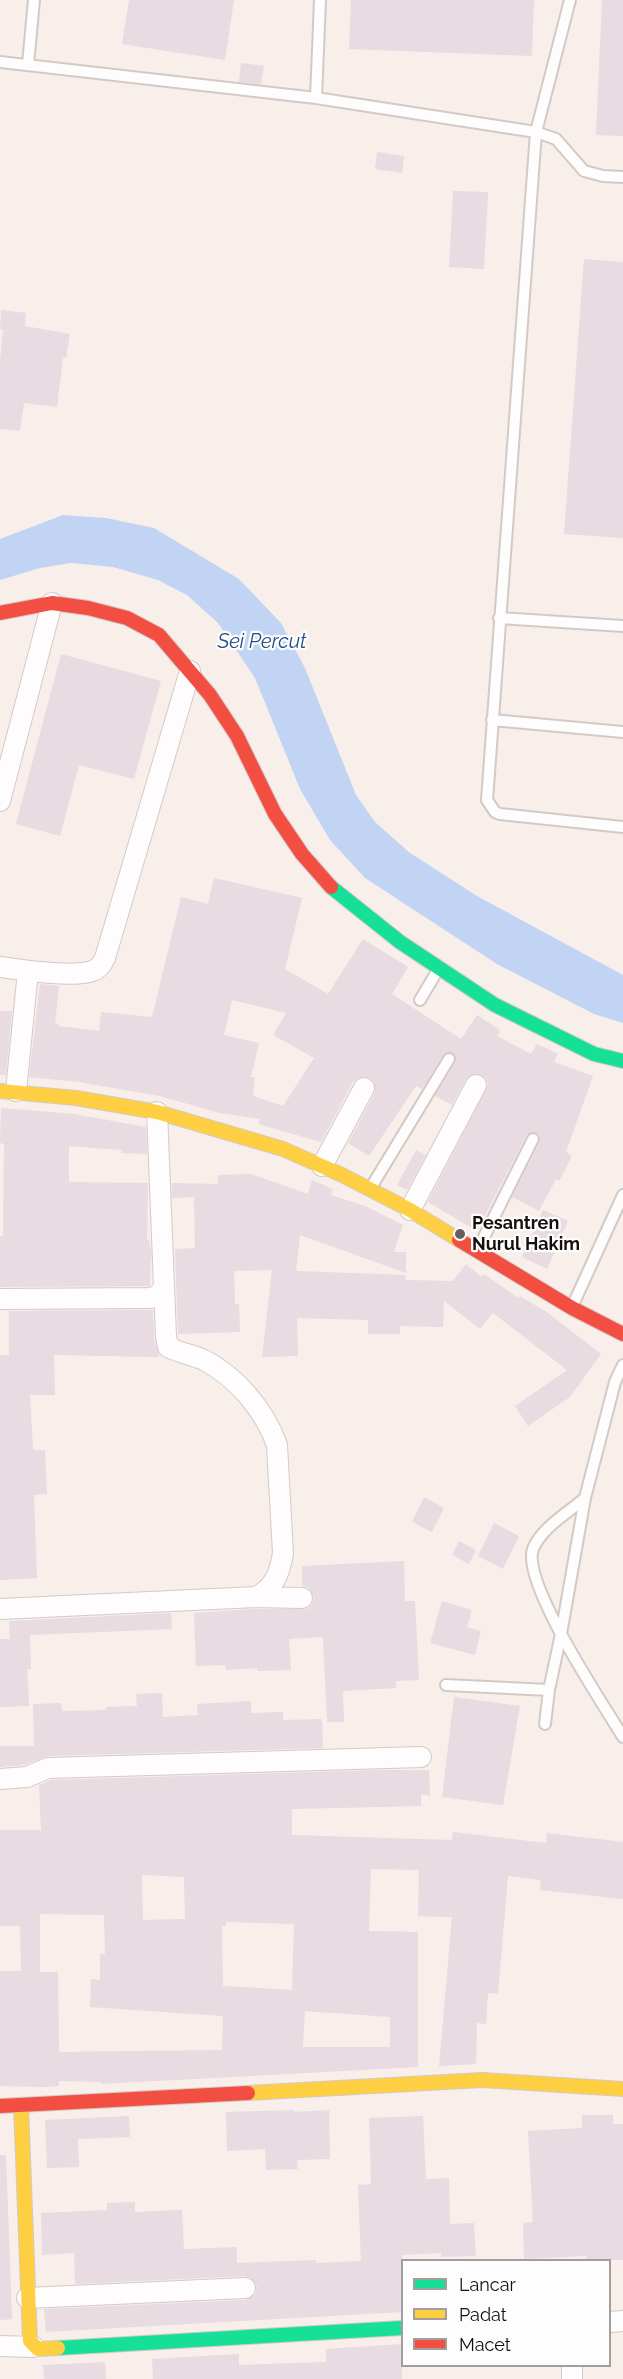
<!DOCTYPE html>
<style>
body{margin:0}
#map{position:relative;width:623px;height:2379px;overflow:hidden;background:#f8eeea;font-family:Raleway,sans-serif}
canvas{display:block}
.legend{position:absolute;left:401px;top:2259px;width:210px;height:108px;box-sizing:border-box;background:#fdfdfd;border:2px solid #a19e9d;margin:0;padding:8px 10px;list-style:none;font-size:18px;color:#170f0d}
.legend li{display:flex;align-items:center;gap:12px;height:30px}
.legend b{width:30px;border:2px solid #a19e9d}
</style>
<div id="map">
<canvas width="623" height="2379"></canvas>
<ul class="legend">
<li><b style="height:8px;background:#16e098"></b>Lancar</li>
<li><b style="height:8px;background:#ffcf43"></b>Padat</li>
<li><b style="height:8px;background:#f24e42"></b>Macet</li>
</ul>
</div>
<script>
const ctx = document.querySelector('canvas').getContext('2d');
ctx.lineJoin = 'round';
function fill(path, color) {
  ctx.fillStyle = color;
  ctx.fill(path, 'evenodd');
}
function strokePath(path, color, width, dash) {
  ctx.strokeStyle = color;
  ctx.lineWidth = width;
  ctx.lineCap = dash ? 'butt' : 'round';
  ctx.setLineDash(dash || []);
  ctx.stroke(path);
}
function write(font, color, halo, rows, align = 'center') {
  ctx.font = font + ' Raleway,sans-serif';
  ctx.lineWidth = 4.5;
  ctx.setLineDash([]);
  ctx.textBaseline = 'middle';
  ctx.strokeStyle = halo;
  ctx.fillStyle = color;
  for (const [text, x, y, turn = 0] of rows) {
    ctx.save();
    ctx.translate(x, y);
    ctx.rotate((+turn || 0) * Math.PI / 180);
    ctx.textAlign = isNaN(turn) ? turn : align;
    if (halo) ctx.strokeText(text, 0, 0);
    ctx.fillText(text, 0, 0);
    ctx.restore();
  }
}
fill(new Path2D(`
 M63 515 106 518 154 528 239 579 281 623 305 668 356 795 375 822 410 853 477 896 623 975V1023L594 1014 497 964 365 878 330 840 300 789 255 678 218 623 187 595 158 580 113 567 71 563 40 568 0 580V539Z`), '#c1d4f3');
fill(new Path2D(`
 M129 0H234L225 60 122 44Z
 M351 0H534L532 56 349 49Z
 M602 0H623V136L596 135Z
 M241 63 264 66 261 84 239 82Z
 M377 152 404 156 402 173 375 169Z
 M453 191 488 192 484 269 449 267Z
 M584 259 623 262V538L564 534Z
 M1 310 26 313 25 326 70 334 66 358 63 357 57 407 24 403 20 431 0 429V361L3 330 0 329Z
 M61 654 161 681 134 779 79 765 60 836 16 824Z
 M214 878 302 898 285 969 328 994 363 939 408 967 392 994 461 1039 477 1015 500 1030 497 1036 531 1054 537 1044 558 1054 554 1062 593 1076 566 1152 572 1156 559 1181 556 1179 539 1211 512 1197 540 1142V1135L533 1132 526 1136 477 1231 428 1202 488 1085 486 1078 475 1073 466 1079 452 1105 435 1096 456 1062 455 1055 450 1052 443 1055 422 1089 416 1086 369 1156 348 1143 375 1093 374 1081 364 1076 358 1078 353 1082 321 1142 258 1124 260 1119 219 1113 160 1096 79 1082 29 1077 40 984 59 986 55 1023 59 1024V1026L99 1031 101 1012 152 1017 181 897 208 904ZM232 1000 286 1013 273 1035 314 1058 283 1106 253 1096 255 1077H251L259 1043 224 1035Z
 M0 1011H12L6 1075H0Z
 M1 1108 74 1114 146 1127 147 1154 121 1153 122 1150 69 1146V1182L148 1183 147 1240H149L151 1250 150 1286 0 1287V1236H3L4 1144 0 1143Z
 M416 1150 426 1155 407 1190 397 1185Z
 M251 1174 308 1194 312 1180 333 1189 331 1195 365 1206 403 1225 394 1252H406V1273L300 1235 296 1271 406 1275 405 1280 453 1281 466 1264 482 1277 484 1274 518 1298 520 1296 548 1313 601 1354 570 1397 528 1426 515 1406 567 1370 493 1313 480 1329 444 1301 443 1327 400 1326V1334H368V1320L297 1318 298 1356 262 1357 272 1270 234 1271 235 1304H239L240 1332 178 1334 175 1249 195 1248 194 1197 172 1198V1183L218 1184V1175Z
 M543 1210 568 1221 547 1269 522 1257Z
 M153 1310 154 1338 159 1357 54 1355 55 1395H30L33 1450H45L47 1494 34 1495 37 1578 0 1580V1355H9V1311Z
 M424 1497 444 1508 432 1532 412 1522Z
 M494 1523 519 1536 503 1569 478 1556Z
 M459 1541 476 1550 469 1564 452 1555Z
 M404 1561 405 1601H415L419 1680 396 1681V1688L343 1691 344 1722H327L323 1637 289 1639 291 1670 257 1671V1668L226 1670 225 1665 196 1666 194 1613 250 1609H307L312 1605 314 1598 309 1588 302 1586V1566Z
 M442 1601 472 1610 467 1627 481 1631 475 1655 430 1643Z
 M171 1613 172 1629 30 1635 31 1669H27L29 1706 0 1707V1639H10L9 1621Z
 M162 1693 163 1717 198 1715 197 1704 251 1701V1713L283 1712V1720L322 1719 323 1748 48 1756 24 1765 0 1767V1746H34L33 1704 61 1703 62 1711 106 1710V1707L137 1706 136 1694Z
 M454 1697 520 1706 503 1805 442 1797Z
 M381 1770H429L430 1796 421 1794V1806L292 1809V1835L452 1840 453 1832 546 1843 547 1833 623 1842V1899L540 1890 541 1880 508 1876 498 1994 488 1993 486 2024 477 2023 476 2064 439 2066 452 1917 418 1916 419 1870 371 1869 369 1931 418 1932V2067L101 2084V2082L59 2081V2086L44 2087 0 2086V1971H21L20 1926H0V1830H41L39 1785 51 1780ZM142 1875 184 1877 185 1919 143 1920ZM40 1914 104 1915 105 1954H100V1980L91 1979 90 2007 223 2016 222 2050 59 2052 58 1972H40ZM226 1922 294 1924 292 1990 223 1986 222 1926H226ZM305 2011 390 2017V2047H303Z
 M295 2110V2112L329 2110 330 2159 297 2160 298 2169 266 2170 265 2149 227 2151 226 2112Z
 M582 2115H613V2124H623V2260H586V2256L524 2259 523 2223 533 2222 528 2131 582 2128Z
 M129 2116 130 2137 78 2139 79 2167 47 2168 45 2120Z
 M423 2116 426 2179 449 2178 450 2224 474 2223 476 2256 441 2257V2253L402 2255V2312L46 2332 44 2309 246 2300 255 2294 257 2287 251 2278 244 2276 75 2284 74 2253 42 2255 41 2213 107 2210V2203L135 2202V2212L182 2210 184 2249 237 2247V2263L316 2260V2263L361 2261 358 2185 371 2184 369 2118Z
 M0 2155H6L12 2319 0 2320Z
 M402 2344V2379H153L152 2359 239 2354V2365L326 2362V2349Z
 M105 2362 106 2379H44L43 2365Z`), '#e8dbe1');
const lane = new Path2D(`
 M570 0 536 132 487 800 495 812 500 814 623 827
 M0 62 316 98 536 132 556 139 584 171 603 176 623 177
 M28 64 34 0
 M316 98 320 0
 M499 618 623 626
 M492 720 623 732
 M420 1000 439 968
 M370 1189 449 1059
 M478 1249 533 1139
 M572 1307 623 1195
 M585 1498C569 1512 541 1528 533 1549 521 1582 603 1704 623 1737
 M446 1685 549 1690
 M545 1724 549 1690 561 1634 585 1498 615 1382 623 1365`);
const street = new Path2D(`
 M0 801 52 603
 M0 967C22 970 72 978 92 971 99 969 102 964 105 958L190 671
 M16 1091 28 971
 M157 1112 166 1336 168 1347C180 1353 193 1355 204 1360 237 1377 265 1411 277 1445L283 1553C280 1573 274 1588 256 1597
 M322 1166 364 1088
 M410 1210 476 1085
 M0 1299 148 1298 157 1297 164 1287
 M0 1609 256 1597 302 1598
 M0 1779 27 1777 48 1768 421 1757
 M27 2298 245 2288
 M610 2322 623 2321
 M0 2346 34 2347
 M572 2379V2366`);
const fast = new Path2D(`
 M331 887 400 942 495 1005 594 1054 623 1061
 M58 2348 402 2328`);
const slow = new Path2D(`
 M0 1091 76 1098 157 1112 283 1149 342 1175 410 1210 459 1240
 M248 2093 482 2080 623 2089
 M21 2105 30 2341 38 2349 58 2348`);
const jam = new Path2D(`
 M0 613 52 603 88 608 127 618 159 635 210 695 237 736 275 814 302 854 331 887
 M459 1240 572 1308 623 1334
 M0 2106 248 2093`);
strokePath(lane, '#d3cac7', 14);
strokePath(street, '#d3cac7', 22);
strokePath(fast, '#d3cac7', 16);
strokePath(slow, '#d3cac7', 16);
strokePath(jam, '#d3cac7', 16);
strokePath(lane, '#fefcfc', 10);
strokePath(street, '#fefcfc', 20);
strokePath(fast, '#16e098', 14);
strokePath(slow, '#ffcf43', 14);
strokePath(jam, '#f24e42', 14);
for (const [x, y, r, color] of [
 [460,1234,6,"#665d5a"]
]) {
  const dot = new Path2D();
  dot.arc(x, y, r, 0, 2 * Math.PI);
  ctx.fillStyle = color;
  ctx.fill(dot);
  strokePath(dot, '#fdfdfd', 2);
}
write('bold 18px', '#170f0d', '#fdfdfd', [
 ["Pesantren",472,1224],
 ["Nurul Hakim",472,1245]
], 'left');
write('italic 20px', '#264c84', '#fdfdfd', [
 ["Sei Percut",262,642]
]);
</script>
